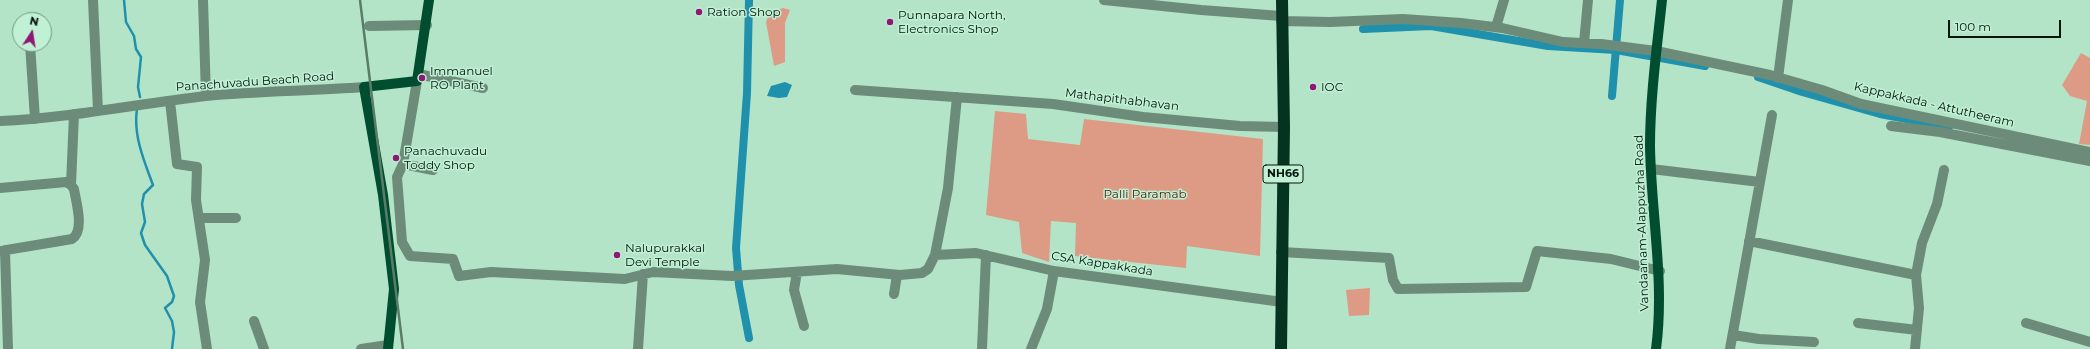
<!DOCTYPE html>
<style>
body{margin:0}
#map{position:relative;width:2090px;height:349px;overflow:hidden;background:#b4e4c8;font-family:Montserrat,sans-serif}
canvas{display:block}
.north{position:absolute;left:12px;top:12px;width:40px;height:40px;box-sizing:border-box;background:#c1f1d5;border:1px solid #759984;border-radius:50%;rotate:12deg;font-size:11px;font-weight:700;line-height:16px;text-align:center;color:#03140b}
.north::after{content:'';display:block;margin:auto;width:14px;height:18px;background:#8f1776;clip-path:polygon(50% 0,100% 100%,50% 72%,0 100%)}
.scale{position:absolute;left:1948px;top:20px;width:113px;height:18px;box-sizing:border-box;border:2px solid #03140b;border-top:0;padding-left:5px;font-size:12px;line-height:14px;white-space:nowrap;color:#03140b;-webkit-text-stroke:3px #c1f1d5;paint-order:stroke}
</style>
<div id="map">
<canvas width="2090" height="349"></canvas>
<div class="north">N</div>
<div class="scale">100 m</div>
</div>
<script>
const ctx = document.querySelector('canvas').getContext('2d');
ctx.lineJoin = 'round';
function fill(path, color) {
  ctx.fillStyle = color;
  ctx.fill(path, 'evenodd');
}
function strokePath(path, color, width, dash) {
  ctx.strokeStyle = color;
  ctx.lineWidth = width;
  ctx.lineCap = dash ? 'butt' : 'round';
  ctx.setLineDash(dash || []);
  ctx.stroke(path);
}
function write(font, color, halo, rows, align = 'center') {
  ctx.font = font + ' Montserrat,sans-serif';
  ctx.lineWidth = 3;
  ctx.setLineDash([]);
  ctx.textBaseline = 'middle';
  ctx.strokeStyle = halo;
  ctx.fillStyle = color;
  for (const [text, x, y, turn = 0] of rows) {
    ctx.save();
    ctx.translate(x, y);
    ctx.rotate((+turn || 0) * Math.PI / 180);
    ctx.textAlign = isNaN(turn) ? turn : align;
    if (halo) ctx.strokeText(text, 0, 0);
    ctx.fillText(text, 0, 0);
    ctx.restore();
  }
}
fill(new Path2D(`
 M783 8 790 10 785 23V62L774 66 766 22 770 12Z
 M2081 53 2090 58V145L2079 144 2087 101 2070 96 2062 85Z
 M995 111 1026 114 1028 139 1080 145 1084 119 1263 139 1260 256 1187 246 1186 268 1075 256 1076 223 1051 221 1049 262 1022 253 1019 222 986 215Z
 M1370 288 1369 315 1349 316 1346 290Z`), '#dd9a84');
fill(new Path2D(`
 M785 82 792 85 787 97 779 98 767 96 771 86Z`), '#2091ac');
strokePath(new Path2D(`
 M124 0 126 22 134 36 136 49 141 57 138 87 140 97
 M137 109C133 135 144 161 153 185L144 194 142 204 145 222 141 233 145 245 167 276 174 296 172 302 165 308 172 321 174 332 172 349`), '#2091ac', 2.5);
strokePath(new Path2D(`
 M749 0 747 93 736 248 739 285 749 338
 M1363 29 1431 26 1548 46 1616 50 1705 66
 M1758 77 1802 92 1880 114 1949 127
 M1612 96 1620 0`), '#2091ac', 8);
strokePath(new Path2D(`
 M93 0 98 111
 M203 0 206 96
 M1104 0 1201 10 1281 16
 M1281 21 1330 22 1403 19 1461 23 1502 28 1563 42 1601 44 1656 51 1770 75 1822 90 1861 104 2090 152
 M369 26 427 25
 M1496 27 1504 0
 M1584 43 1588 0
 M30 44 35 119
 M418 74 483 88
 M1778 78 1788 0
 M417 81 403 164 397 177 402 242 410 256 453 259 459 276 491 272 625 279 653 272 732 276 837 269 900 275 922 273 928 269 935 255 948 188 957 97
 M855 90 1053 104 1143 117 1240 126 1284 127
 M170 101 177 164 197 167 196 200 205 260 200 302 207 349
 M0 121C69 118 137 104 206 96 258 91 312 91 364 87
 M1891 126 1940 132 2090 161
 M403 164 433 170
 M1651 169 1760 182
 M71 185 74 114
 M0 188 66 182 71 185 74 189C76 202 85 230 72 239L0 251
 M199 218H236
 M1749 241 1916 275
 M5 250 8 349
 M1281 252 1389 258 1393 280 1398 289 1526 287 1537 251 1611 259 1660 271
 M935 255 976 253 1054 271 1282 302
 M797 272 794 290 804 326
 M894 294 897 275
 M254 321 264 349
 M1858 323 1917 330
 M2026 323 2090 342
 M1733 335 1759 339 1814 342
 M361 349 388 345
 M638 349 643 274
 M982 349 986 255
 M1031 349 1047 309 1054 271
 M1730 349 1772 115
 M1915 349 1919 308 1916 275 1922 243 1937 204 1944 170`), '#6c8c79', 10);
strokePath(new Path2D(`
 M388 349 394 289 383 195 364 87 417 81 429 0
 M1656 349C1665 281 1651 214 1650 146 1650 98 1657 47 1662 0`), '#004e2f', 10);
strokePath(new Path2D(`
 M1281 349 1284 127 1282 0`), '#05331f', 12);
strokePath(new Path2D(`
 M360 0 403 349`), '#5b7c69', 2.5);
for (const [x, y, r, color] of [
 [699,12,4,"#8f1776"],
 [890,22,4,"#8f1776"],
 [422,78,4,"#8f1776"],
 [1313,87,4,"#8f1776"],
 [396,158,4,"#8f1776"],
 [617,255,4,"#8f1776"]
]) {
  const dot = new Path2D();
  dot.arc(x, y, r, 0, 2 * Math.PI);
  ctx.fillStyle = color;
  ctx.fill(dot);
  strokePath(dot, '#c1f1d5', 1.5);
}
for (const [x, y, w] of [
 [1283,174,40]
]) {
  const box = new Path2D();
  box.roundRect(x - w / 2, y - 9, w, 18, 3);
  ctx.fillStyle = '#c1f1d5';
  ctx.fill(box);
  strokePath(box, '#03140b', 1);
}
write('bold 11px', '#03140b', null, [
 ["NH66",1283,174]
]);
write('12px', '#03140b', '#c1f1d5', [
 ["Ration Shop",707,12],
 ["Punnapara North,",898,15],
 ["Electronics Shop",898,29],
 ["Immanuel",430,71],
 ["RO Plant",430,85],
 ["IOC",1321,87],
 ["Panachuvadu",404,151],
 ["Toddy Shop",404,165],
 ["Nalupurakkal",625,248],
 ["Devi Temple",625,262]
], 'left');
write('12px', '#03140b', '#c1f1d5', [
 ["Panachuvadu Beach Road",255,82,-4],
 ["Mathapithabhavan",1122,100,7],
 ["Kappakkada - Attutheeram",1934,105,13],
 ["Vandaanam-Alappuzha Road",1642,223,-92],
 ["CSA Kappakkada",1102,264,9]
]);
write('12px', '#4b1a09', '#c1f1d5', [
 ["Palli Paramab",1145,194]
]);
</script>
